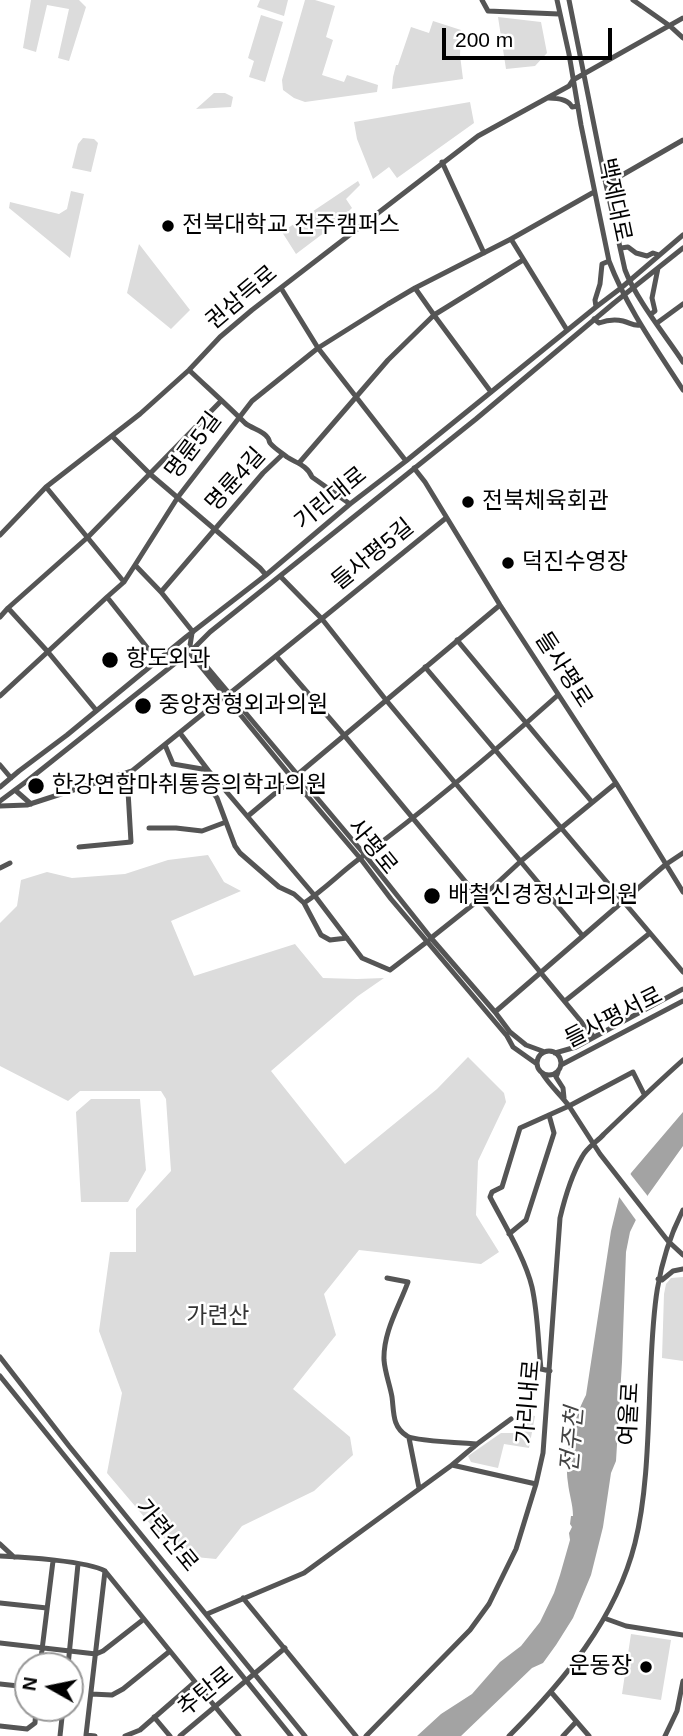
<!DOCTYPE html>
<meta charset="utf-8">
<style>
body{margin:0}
#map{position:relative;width:683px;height:1736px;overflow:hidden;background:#fff;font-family:Arial,sans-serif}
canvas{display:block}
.north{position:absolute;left:14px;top:1652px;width:70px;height:70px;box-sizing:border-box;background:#fff;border:2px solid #999;border-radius:50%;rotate:279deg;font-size:19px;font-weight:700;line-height:28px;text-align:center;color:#000}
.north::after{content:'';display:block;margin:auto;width:24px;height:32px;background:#000;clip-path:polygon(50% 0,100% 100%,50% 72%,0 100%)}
.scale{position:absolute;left:442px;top:28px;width:170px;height:32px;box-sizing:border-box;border:4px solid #000;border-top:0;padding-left:9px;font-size:21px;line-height:24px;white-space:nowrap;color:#000;-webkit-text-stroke:5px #fff;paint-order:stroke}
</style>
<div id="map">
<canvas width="683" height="1736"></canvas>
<div class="north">N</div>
<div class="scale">200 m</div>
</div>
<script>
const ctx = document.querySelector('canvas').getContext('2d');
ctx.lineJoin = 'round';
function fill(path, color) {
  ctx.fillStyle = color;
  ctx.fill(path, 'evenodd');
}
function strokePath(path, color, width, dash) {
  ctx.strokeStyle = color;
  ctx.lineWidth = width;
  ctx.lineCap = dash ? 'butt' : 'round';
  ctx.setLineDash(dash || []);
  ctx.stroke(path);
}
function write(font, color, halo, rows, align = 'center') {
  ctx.font = font + ' Arial,"Noto Sans KR",sans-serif';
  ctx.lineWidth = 5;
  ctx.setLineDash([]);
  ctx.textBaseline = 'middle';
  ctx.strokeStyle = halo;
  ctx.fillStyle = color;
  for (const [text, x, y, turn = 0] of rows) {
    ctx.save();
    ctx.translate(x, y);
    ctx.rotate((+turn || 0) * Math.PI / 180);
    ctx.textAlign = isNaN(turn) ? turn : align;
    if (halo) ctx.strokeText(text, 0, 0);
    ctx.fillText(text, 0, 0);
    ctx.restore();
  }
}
fill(new Path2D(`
 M31 0H79L86 7 69 61 58 58 69 9 47 5 36 52 23 48Z
 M260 0H288L284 16 257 7Z
 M305 0H315L335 6 326 37 333 40 322 75 344 82 347 75 378 85 377 92 305 102 294 98 283 90 282 80Z
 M261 15 283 22 265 82 249 77 254 61 248 58Z
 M498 17 541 22 547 53 535 66 506 69Z
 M433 21 461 30 460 55 463 79 392 89 393 77 396 65H398L411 27 429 33Z
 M214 93H225L233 97 231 107 196 109Z
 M470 102 474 123 397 178 389 167 373 179 357 139 354 122Z
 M83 138 94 139 98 143 91 172 72 168 78 144Z
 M358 181 360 185 346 199 352 208 333 226 296 254 282 232Z
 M71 191 84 194 70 258 9 208 10 202 59 214 67 209Z
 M139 244 190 310 171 329 127 293Z
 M208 855 224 882 241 891 171 921 194 976 295 944 323 978 357 979 384 978 358 996 271 1071 345 1164 437 1089 468 1057 504 1093 506 1102 478 1161 476 1215 499 1252 481 1264 359 1250 324 1294 336 1335 293 1389 350 1437 353 1455 314 1491 242 1526 216 1559 185 1556 157 1532 107 1473 122 1393 99 1331 110 1252H136V1209L171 1171 166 1099 161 1091H80L68 1101 0 1066V923L17 906 21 880 47 872 72 878 125 874 168 860Z
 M91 1099H140L146 1170 128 1202H81L76 1112Z
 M683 1277V1361L662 1358 664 1294 666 1284 671 1278Z
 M521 1414 535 1416 529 1448 504 1444 498 1468 471 1462 468 1456 501 1433H517L522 1427Z
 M631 1634 671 1640 661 1700 622 1694Z`), '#dcdcdc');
fill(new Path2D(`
 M683 1112V1146L648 1195 630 1232 626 1252 625 1279 622 1362 616 1461 611 1473 603 1527 591 1575 573 1618 556 1645 543 1663 532 1668 461 1736H417L441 1714 472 1694 500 1662 521 1646 540 1622 554 1593 560 1575 570 1540 569 1533 572 1527 570 1524 571 1516H573C573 1504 569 1494 568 1483 564 1454 573 1420 586 1395L611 1231 619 1198 631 1173Z`), '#a3a3a3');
fill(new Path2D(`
 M628 1171 650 1199 638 1223 617 1194Z`), '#fff');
strokePath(new Path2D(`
 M482 0 488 11 559 14
 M557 0 569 54 581 125 609 261C627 308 656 348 683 390
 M569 0 605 180 625 270C636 299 665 335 683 362
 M633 0 670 26 683 38
 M549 98C557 98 568 99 572 107L578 106
 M442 162 484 253
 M605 180 617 178 683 140
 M511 239 567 330
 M621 248 628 247 636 253 647 256 653 253 659 255
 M281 288 318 348 406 461
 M415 288 434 315 491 392
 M596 307 595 300 600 284 602 264 609 261
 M651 314 655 311 652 298 658 268
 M594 319 599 323C607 320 615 319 623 321 631 323 633 326 640 325
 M657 323 683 304
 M189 370C208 388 227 405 245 423 252 429 263 430 268 438 269 439 269 441 270 443 274 448 282 453 287 457 296 463 307 465 312 477L350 504
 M113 437 150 474 260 568 266 575
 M299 463 388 360 434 315 523 260
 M414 468 425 482 500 605 616 783 683 892
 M46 487 124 582 135 565 161 592 193 632
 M0 535 46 487 140 414 189 370 220 337 252 310 478 136 569 86 573 80 683 18
 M135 565 178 497 252 401 318 348 388 304 415 288 511 239 594 192
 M280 576 322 619 386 700 582 935
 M124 582 107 597 157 660
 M161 592 263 473 283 454
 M8 608 48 652 96 710
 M0 617 8 608 88 537 221 401
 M192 633 189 652 293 779 360 858 391 899 507 1036 513 1047 537 1064
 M457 640 592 802
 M192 648 202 661 365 855 431 938 495 1012 510 1032 526 1045 545 1052
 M276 656 344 735 594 1037
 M425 667 683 972
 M229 694 446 518
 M0 696 107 597
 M180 733 208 770 315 896 362 958 390 970 428 941
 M165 745 173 764 208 770 204 780 217 798 235 846 240 853 279 887 294 894 304 903 321 935 330 940 347 938
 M0 765 11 778
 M0 787 19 771 67 735 186 637 266 575 350 504 406 461 596 307 621 288 683 235
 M15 790 31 804
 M0 801 27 781 193 649 210 632 476 419 614 303 683 248
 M0 806 27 805 132 771 225 696
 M248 816 500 605
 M149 828H176L202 831 226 822
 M79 847 131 842 128 791 122 775
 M0 868 10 863
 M304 903C324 890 340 873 359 859 428 808 494 752 558 695
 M431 938 480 899 521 861 616 783
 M565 1001 650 933
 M495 1012 665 865 683 853
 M537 1063a12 12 0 1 1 24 0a12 12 0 1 1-24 0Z
 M555 1053 576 1047 683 989
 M561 1065 683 1001
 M558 1072 556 1077 563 1088 564 1098
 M542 1073C550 1086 560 1094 569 1106L600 1154 668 1241 683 1255
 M509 1234 526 1220 554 1133 549 1115
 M387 1278 408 1282C399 1307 383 1332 384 1360 385 1373 390 1385 392 1397 394 1412 392 1427 407 1436 414 1441 464 1443 477 1444
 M658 1279 662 1280 673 1271 683 1269
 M0 1357 69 1446 305 1736
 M550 1371 541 1369C538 1342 538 1314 532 1287 525 1258 504 1224 490 1197L492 1192 502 1187 520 1128 569 1106 633 1072 644 1094
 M0 1376 291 1736
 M409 1438 419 1488
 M452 1465 477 1444 511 1419
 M0 1544 14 1557
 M0 1556C23 1557 88 1561 105 1571L239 1736
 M243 1598 356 1736
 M0 1603 47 1608
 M207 1614 304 1573 452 1465 536 1484
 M604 1618 626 1626 683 1635
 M0 1643 96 1654 103 1651 144 1619
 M40 1666 53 1561
 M68 1666 78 1564
 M0 1684 28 1687
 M551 1692 589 1736
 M91 1694 112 1695 123 1689 170 1651
 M154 1717 170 1736
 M0 1726 27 1729 35 1723 36 1708
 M60 1736 63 1708
 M95 1736 86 1735 105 1571
 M125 1736 140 1730 195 1682
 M180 1736 285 1648
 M366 1736 470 1630 489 1604 516 1549 536 1484 543 1453 560 1218C565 1197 571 1176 582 1157 587 1147 597 1142 604 1134 630 1109 656 1084 683 1060
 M509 1736C563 1682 616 1619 635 1543 647 1495 648 1435 650 1385 653 1320 653 1269 683 1210
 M563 1736 576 1722
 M665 1736 677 1711 683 1681`), '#555', 5);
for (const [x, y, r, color] of [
 [168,226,7,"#000"],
 [468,502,7,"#000"],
 [508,563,7,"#000"],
 [110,660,9,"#000"],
 [143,706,9,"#000"],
 [36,786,9,"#000"],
 [432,896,9,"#000"],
 [646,1667,7,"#000"]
]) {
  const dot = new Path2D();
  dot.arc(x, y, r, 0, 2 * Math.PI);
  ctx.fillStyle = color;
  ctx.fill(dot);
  strokePath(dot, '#fff', 2.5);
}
write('23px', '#000', '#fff', [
 ["백제대로",614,200,78],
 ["권삼득로",242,298,-40],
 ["명륜5길",194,446,-53],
 ["명륜4길",236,480,-48],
 ["기린대로",331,499,-39],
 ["들사평5길",373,555,-39],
 ["들사평로",563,670,57],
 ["사평로",372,847,51],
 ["들사평서로",614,1018,-27],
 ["가리내로",529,1402,-85],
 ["여울로",630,1414,-87],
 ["가련산로",166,1536,51],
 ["추탄로",206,1692,-39]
]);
write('23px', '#000', '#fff', [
 ["전북대학교 전주캠퍼스",182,226],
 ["전북체육회관",482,502],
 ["덕진수영장",522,563],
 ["항도외과",126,660],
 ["중앙정형외과의원",159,706],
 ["한강연합마취통증의학과의원",52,786],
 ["배철신경정신과의원",448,896],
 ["운동장",632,1667,"right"]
], 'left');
write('23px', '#333', '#fff', [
 ["가련산",218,1317]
]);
write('italic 24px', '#444', '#fff', [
 ["전주천",573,1440,-85]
]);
</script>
